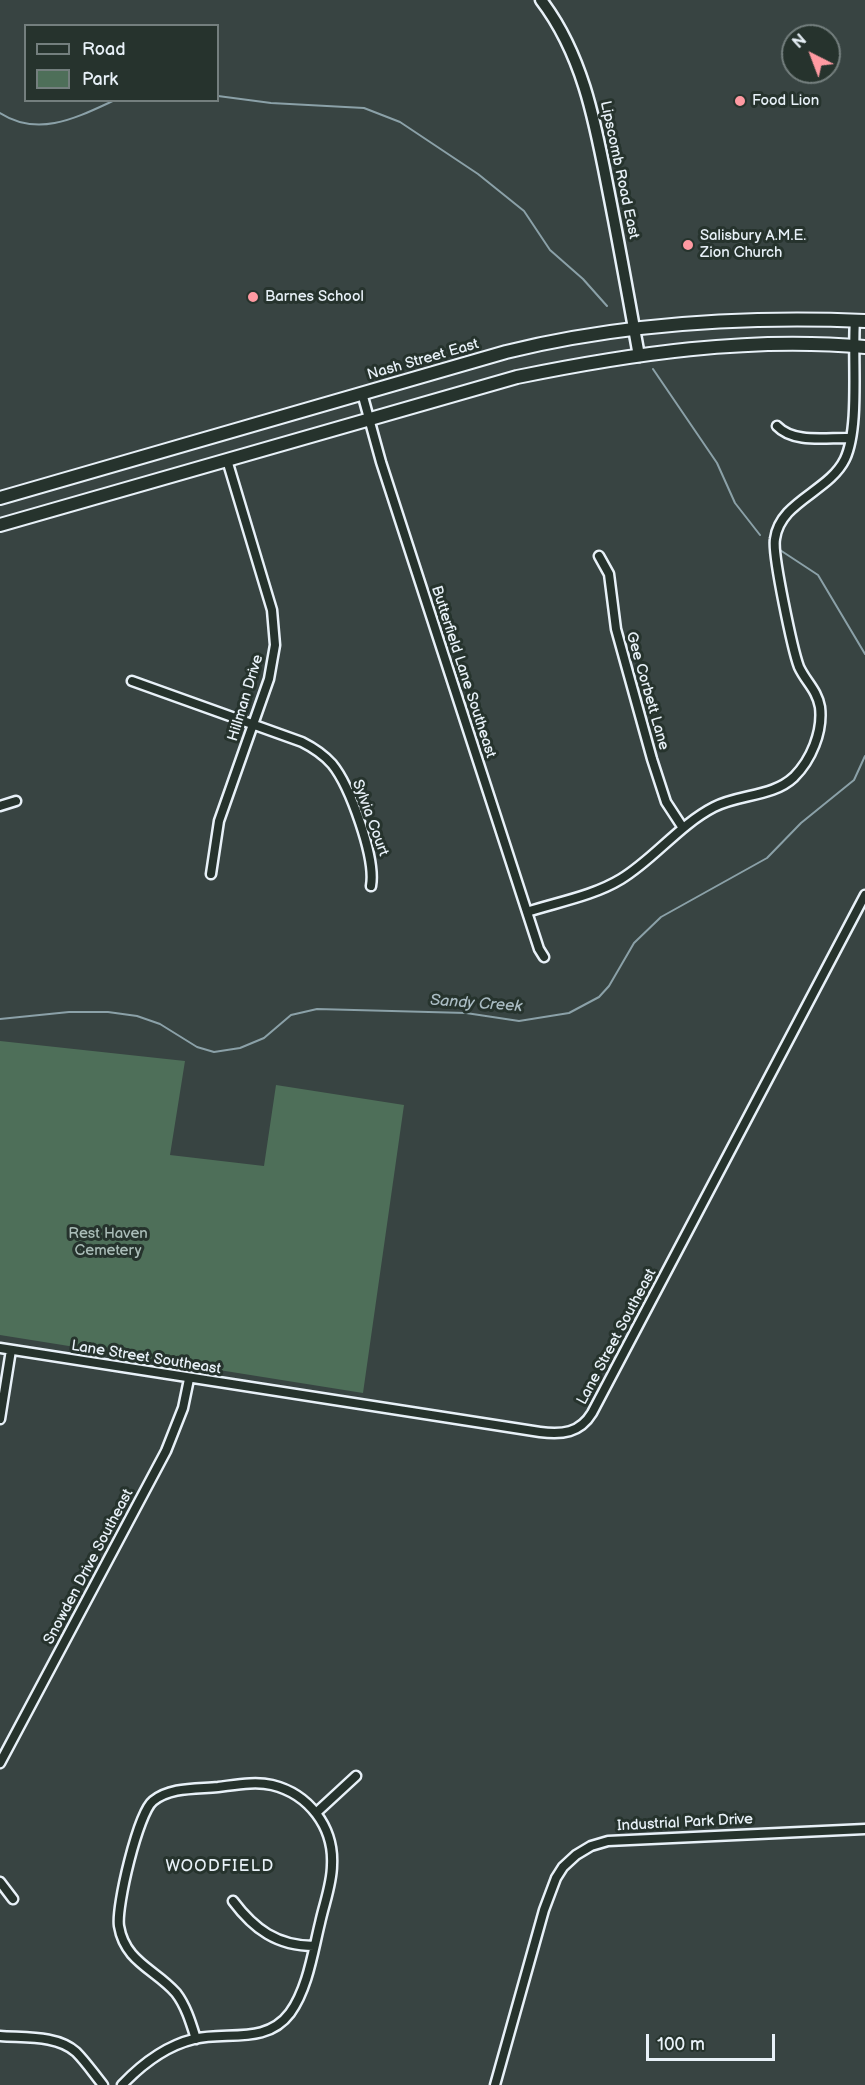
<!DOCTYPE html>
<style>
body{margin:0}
#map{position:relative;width:865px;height:2085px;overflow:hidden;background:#384442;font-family:"Balsamiq Sans",sans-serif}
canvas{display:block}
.legend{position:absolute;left:24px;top:24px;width:195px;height:78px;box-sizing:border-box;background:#26332d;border:2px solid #747f7e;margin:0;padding:8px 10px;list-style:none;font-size:18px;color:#e8f1f8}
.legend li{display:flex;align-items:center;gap:12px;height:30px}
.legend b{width:30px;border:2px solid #747f7e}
.north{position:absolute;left:781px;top:24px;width:60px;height:60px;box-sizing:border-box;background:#26332d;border:2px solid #747f7e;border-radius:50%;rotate:318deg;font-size:16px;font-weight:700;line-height:24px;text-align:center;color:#e8f1f8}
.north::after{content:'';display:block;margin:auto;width:21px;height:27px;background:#ff9aa2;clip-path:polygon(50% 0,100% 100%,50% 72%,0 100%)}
.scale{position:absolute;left:646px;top:2034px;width:129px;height:27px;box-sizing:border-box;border:3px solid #e8f1f8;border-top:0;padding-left:8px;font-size:18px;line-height:21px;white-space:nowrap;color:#e8f1f8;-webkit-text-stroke:4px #26332d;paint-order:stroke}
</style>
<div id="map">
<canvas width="865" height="2085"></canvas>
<ul class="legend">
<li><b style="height:8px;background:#26332d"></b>Road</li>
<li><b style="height:16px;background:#4e6f59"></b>Park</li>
</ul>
<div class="north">N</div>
<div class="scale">100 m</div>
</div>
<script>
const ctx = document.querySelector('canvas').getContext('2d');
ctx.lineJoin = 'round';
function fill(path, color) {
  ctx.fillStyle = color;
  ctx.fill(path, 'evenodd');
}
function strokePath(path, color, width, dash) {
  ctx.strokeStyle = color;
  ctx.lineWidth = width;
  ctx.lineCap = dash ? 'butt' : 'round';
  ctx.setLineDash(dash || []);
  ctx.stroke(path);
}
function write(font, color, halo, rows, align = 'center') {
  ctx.font = font + ' "Balsamiq Sans",sans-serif';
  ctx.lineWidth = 6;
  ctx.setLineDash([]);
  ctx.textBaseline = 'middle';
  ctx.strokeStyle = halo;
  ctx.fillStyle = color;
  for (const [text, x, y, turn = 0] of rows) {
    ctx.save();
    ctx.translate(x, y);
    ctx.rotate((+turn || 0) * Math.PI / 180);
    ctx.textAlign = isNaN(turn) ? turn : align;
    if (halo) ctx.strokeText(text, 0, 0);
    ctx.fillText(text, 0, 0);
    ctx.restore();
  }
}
fill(new Path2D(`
 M0 1041 185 1061 170 1155 264 1166 276 1085 404 1105 363 1393 0 1335Z`), '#4e6f59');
strokePath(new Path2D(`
 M218 96 271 103 364 108 400 122 478 174 524 211 550 250 583 279 607 306
 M0 113C39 138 78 117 115 100
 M653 369 717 463 735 503 760 535
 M780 550 818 575 865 654
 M0 1019 69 1012H108L137 1016 160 1024 197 1047 214 1052 240 1048 264 1038 291 1015 317 1009 466 1013 519 1021 569 1013 599 997 609 986 634 943 661 917 767 858 801 823 854 780 865 756`), '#8ba1a8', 2);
const minor = new Path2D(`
 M362 393 381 462 539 949 544 957
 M777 426C794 444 828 437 851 438
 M599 556 609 574 616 629 652 759 666 802 683 828
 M132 681 302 742C314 748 323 754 332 764 350 786 376 858 371 886
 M0 806 16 801
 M211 874 219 821 269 679 275 645 272 610 227 460
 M527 912C558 902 593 896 621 879 654 859 679 825 714 807 739 794 773 797 794 777 811 760 823 732 820 707 817 690 806 682 799 667 793 651 772 554 775 539 780 501 829 492 845 459 860 427 852 358 855 320
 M0 1348 540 1432C562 1435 580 1433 592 1413L865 895
 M0 1419 11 1350
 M0 1763 166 1451 183 1408 189 1379
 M317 1812 356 1776
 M0 1882 13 1899
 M233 1901C254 1929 277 1946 314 1946
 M0 2036C25 2038 57 2035 76 2052 86 2062 94 2074 103 2085
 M122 2085C142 2064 165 2046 194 2039 227 2031 266 2045 290 2013 308 1988 313 1951 320 1923 324 1904 332 1884 332 1865 334 1827 309 1794 272 1785 255 1781 235 1785 218 1787 196 1789 170 1787 153 1801 138 1813 116 1907 119 1926 125 1962 155 1969 176 1993 186 2006 191 2023 196 2039
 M495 2085 544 1910 556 1878 563 1867 576 1855 591 1846 608 1841 865 1829`);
const tertiary = new Path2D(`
 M541 0C583 55 595 122 608 189 619 244 629 300 639 356`);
const primary = new Path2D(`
 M0 498 506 352C624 323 744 316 865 321
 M0 525 517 377C630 354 749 336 865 347`);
strokePath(minor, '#e8f1f8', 13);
strokePath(tertiary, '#e8f1f8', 15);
strokePath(primary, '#e8f1f8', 16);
strokePath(minor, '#26332d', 8);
strokePath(tertiary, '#26332d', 10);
strokePath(primary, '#26332d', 12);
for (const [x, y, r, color] of [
 [740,101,6,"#ff9aa2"],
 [688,245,6,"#ff9aa2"],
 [253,297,6,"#ff9aa2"]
]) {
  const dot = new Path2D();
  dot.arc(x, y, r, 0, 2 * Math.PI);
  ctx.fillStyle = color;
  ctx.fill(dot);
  strokePath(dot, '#26332d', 2);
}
write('15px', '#e8f1f8', '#26332d', [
 ["Food Lion",752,101],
 ["Salisbury A.M.E.",700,236],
 ["Zion Church",700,253],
 ["Barnes School",265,297]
], 'left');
write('15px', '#e8f1f8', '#26332d', [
 ["Lipscomb Road East",619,170,78],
 ["Nash Street East",423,360,-16],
 ["Butterfield Lane Southeast",463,672,72],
 ["Gee Corbett Lane",647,691,74],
 ["Hillman Drive",246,698,-73],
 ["Sylvia Court",370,818,70],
 ["Lane Street Southeast",617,1337,-62],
 ["Lane Street Southeast",146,1358,9],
 ["Snowden Drive Southeast",89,1567,-62],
 ["Industrial Park Drive",685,1823,-3]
]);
write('15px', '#aabdb8', '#26332d', [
 ["Rest Haven",108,1234],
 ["Cemetery",108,1251]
]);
write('italic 16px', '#aabcc3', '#26332d', [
 ["Sandy Creek",476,1004,4]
]);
ctx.letterSpacing = '1.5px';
write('16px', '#e8f1f8', '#26332d', [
 ["WOODFIELD",220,1867]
]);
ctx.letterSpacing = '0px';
</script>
